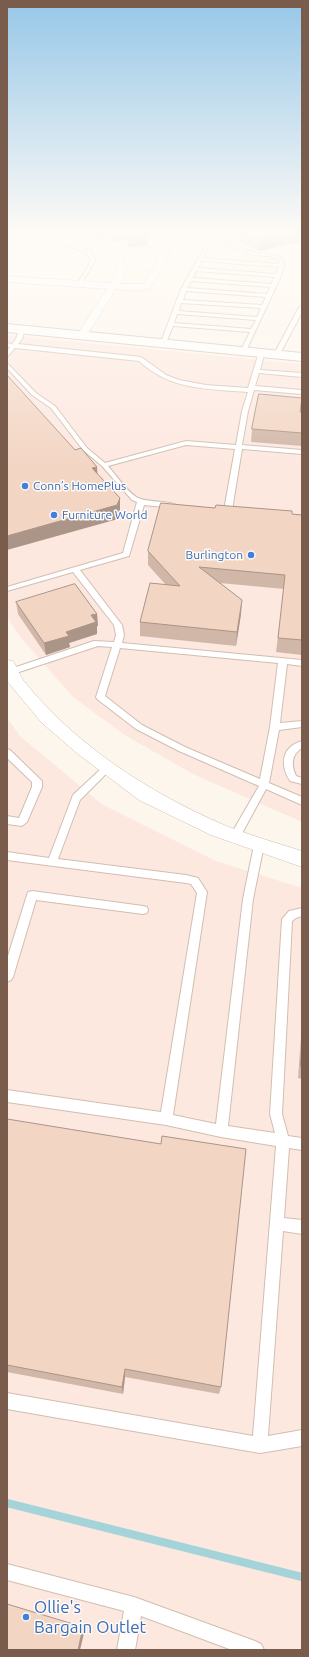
<!DOCTYPE html>
<meta charset="utf-8">
<style>
body{margin:0}
#map{position:relative;width:309px;height:1657px;overflow:hidden;background:#fdf6ec;font-family:Ubuntu,sans-serif}
canvas{display:block}
.frame{position:absolute;inset:0;border:8px solid #7a5c4d;pointer-events:none}
</style>
<div id="map">
<canvas width="309" height="1657"></canvas>
<div class="frame"></div>
</div>
<script>
const ctx = document.querySelector('canvas').getContext('2d');
ctx.lineJoin = 'round';
function fill(path, color) {
  ctx.fillStyle = color;
  ctx.fill(path, 'evenodd');
}
function strokePath(path, color, width, dash) {
  ctx.strokeStyle = color;
  ctx.lineWidth = width;
  ctx.lineCap = dash ? 'butt' : 'round';
  ctx.setLineDash(dash || []);
  ctx.stroke(path);
}
function write(font, color, halo, rows, align = 'center') {
  ctx.font = font + ' Ubuntu,sans-serif';
  ctx.lineWidth = 3;
  ctx.setLineDash([]);
  ctx.textBaseline = 'middle';
  ctx.strokeStyle = halo;
  ctx.fillStyle = color;
  for (const [text, x, y, turn = 0] of rows) {
    ctx.save();
    ctx.translate(x, y);
    ctx.rotate((+turn || 0) * Math.PI / 180);
    ctx.textAlign = isNaN(turn) ? turn : align;
    if (halo) ctx.strokeText(text, 0, 0);
    ctx.fillText(text, 0, 0);
    ctx.restore();
  }
}
fill(new Path2D(`
 M7 335 302 364V822L195 775 126 736 73 697 21 638 7 617Z
 M7 718 21 737 103 805 216 861 302 888V1650H7Z`), '#fde8e0');
strokePath(new Path2D(`
 M7 1503 302 1577`), '#a5d3da', 8);
const service = new Path2D(`
 M14 235C39 235 67 243 91 251L95 261 80 286H76L91 261 87 253 74 248Z
 M207 235C221 235 237 249 253 252 264 254 275 251 283 260L284 266 281 276 246 351 241 350 250 332 173 326 166 343 161 342 181 289 206 244ZM211 240C225 241 237 251 250 254 260 257 271 254 279 260V264L203 258 210 244ZM202 261 279 267 276 274 198 268ZM196 271 275 277 271 284 193 278ZM191 281 270 287 267 294 187 288ZM186 291 266 297 262 305 183 300ZM181 303 261 308 257 317 179 311ZM177 314 256 320 251 329 174 323Z
 M302 305V312L280 354 275 355 274 354 299 307Z
 M22 327 25 329 22 339 18 344 141 357 166 375 179 380 206 385 248 388 259 352 262 350 265 352 260 370 302 373V377L259 373 255 386 302 390V394L254 390 248 411 242 445 302 450V454L242 449 232 510 228 512 224 510 235 449 186 445 108 466C115 474 129 494 138 498 149 503 170 500 178 506L174 508 144 505 129 556 80 570 122 625 124 635 122 643 302 660V666L287 664 280 723 302 721V727L279 730 269 783 302 797V805L266 789 239 839H231L230 836 259 786 179 751 136 729 97 699 96 697 112 647 98 646 7 676V670L94 641 114 642 116 635 114 625 73 572 7 591V587L123 553 137 502 132 500 102 466 83 450 51 408 32 395 7 368V363L36 393 55 406 87 448 105 463 186 441 236 445 242 411 248 392C207 389 170 390 139 361L15 348 7 357V351L10 347H7V343L12 344 16 339 19 329ZM120 648 278 663 270 727 260 779 185 747 142 725 105 696Z
 M302 741V748C291 755 291 765 296 776L302 778V784L290 781C280 765 281 747 302 741Z
 M7 749 10 750 42 781V787L27 822 22 826 7 824V816L19 818 32 787V782L7 758Z
 M108 764 111 765 113 767 80 800 58 859 186 875 198 878 207 892 173 1115 216 1124 243 899 254 845 255 842H263L264 845 253 899 228 1126 275 1133 270 1114 282 919 289 911 302 908V916L296 918 292 921 282 1114 288 1136 302 1138V1150L289 1148 284 1218 302 1220V1234L283 1231 268 1436 302 1430V1446L260 1453 7 1409V1393L253 1436 276 1146 221 1137 166 1125 7 1102V1090L161 1112 197 893 191 884 186 883 7 860V852L49 858 73 795 105 765Z
 M32 891 143 906 147 907 148 910 147 913 143 914 36 900 13 977 11 980 7 982V959L27 895 28 892Z
 M7 1564 134 1597 255 1641 261 1644 264 1650H232L141 1616 135 1650H117L124 1611 7 1580Z`);
const minor = new Path2D(`
 M58 235C79 235 92 241 111 248 121 251 152 246 164 245L169 248C168 263 158 276 150 288L138 291 116 289 85 338 81 339 76 336 107 289 7 282V276L111 283C138 243 74 249 58 235ZM159 251 156 263 143 284H120C128 272 128 265 120 253Z
 M7 660 13 661C17 667 19 674 23 680 75 745 148 792 224 825 249 835 276 843 302 851V867L211 835 139 800 78 754 42 723 7 681Z`);
const tertiary = new Path2D(`
 M7 324 302 353V361L7 332Z`);
strokePath(service, '#d1beb0', 2);
strokePath(minor, '#d1beb0', 1);
strokePath(tertiary, '#d1beb0', 2);
fill(service, '#fff');
fill(minor, '#fff');
fill(tertiary, '#fff');
fill(new Path2D(`
 M95 235H163L148 237V245L129 247 124 240 111 242 108 237 97 239Z
 M228 235H301L300 242 259 251Z
 M300 412H302V446L251 442 252 429Z
 M215 508 302 515V655L276 652 284 589 220 583 241 614 236 646 140 636V622L166 585 148 565V551Z
 M16 602 97 614 98 626H97V634L69 643 70 647 46 655 18 614Z
 M302 760V776H301Z
 M302 1023V1079L298 1078Z
 M7 1119 221 1387 219 1394 125 1377 123 1394 7 1372Z`), '#d1b7a8');
fill(new Path2D(`
 M97 235H108V237L97 239Z
 M111 235H124V240L111 242Z
 M134 235H163L148 237V245L129 247 128 236Z
 M281 235H301L300 242 259 251 260 240Z
 M97 467 98 480 92 468Z
 M120 498V511L118 519 7 550V536Z
 M242 600 241 614 236 646 237 632Z
 M97 614 98 626H97V634L69 643 70 647 46 655 44 643 91 615Z
 M125 1369V1377L123 1394 122 1387Z
 M83 1627 85 1629 80 1650H78Z`), '#aa9588');
const building = new Path2D(`
 M251 235H281L260 240Z
 M7 375 75 450 81 448 97 467 92 468 120 498 117 505 7 536Z
 M259 394 302 398 300 412H302V433L252 429Z
 M161 503 215 508 216 505 292 511V514L302 515V640L278 638 285 575 199 567 242 600 237 632 140 622 150 583 180 586 148 551Z
 M75 584 97 614 91 615 96 622 66 632 69 636 44 643 16 602Z
 M302 1047V1066H301Z
 M7 1119 161 1144 162 1136 246 1149 221 1387 125 1369 122 1387 7 1365Z
 M7 1604 83 1627 78 1650H7Z`);
fill(building, '#f3d5c3');
strokePath(building, '#aa9588', 1);
const sky = ctx.createLinearGradient(0, 0, 0, 467);
sky.addColorStop(0, '#97c7e8');
sky.addColorStop(0.5, '#fefbf6');
sky.addColorStop(1, '#fefbf600');
ctx.fillStyle = sky;
ctx.fillRect(0, 0, 309, 467);
for (const [x, y, r, color] of [
 [25,486,4,"#3f7fe0"],
 [54,515,4,"#3f7fe0"],
 [251,555,4,"#3f7fe0"],
 [26,1617,4,"#3f7fe0"]
]) {
  const dot = new Path2D();
  dot.arc(x, y, r, 0, 2 * Math.PI);
  ctx.fillStyle = color;
  ctx.fill(dot);
  strokePath(dot, '#fffaf3', 1.5);
}
write('12px', '#366cbe', '#fffaf3', [
 ["Conn’s HomePlus",33,486],
 ["Furniture World",62,515],
 ["Burlington",243,555,"right"]
], 'left');
write('17px', '#366cbe', '#fffaf3', [
 ["Ollie's",34,1607],
 ["Bargain Outlet",34,1627]
], 'left');
</script>
